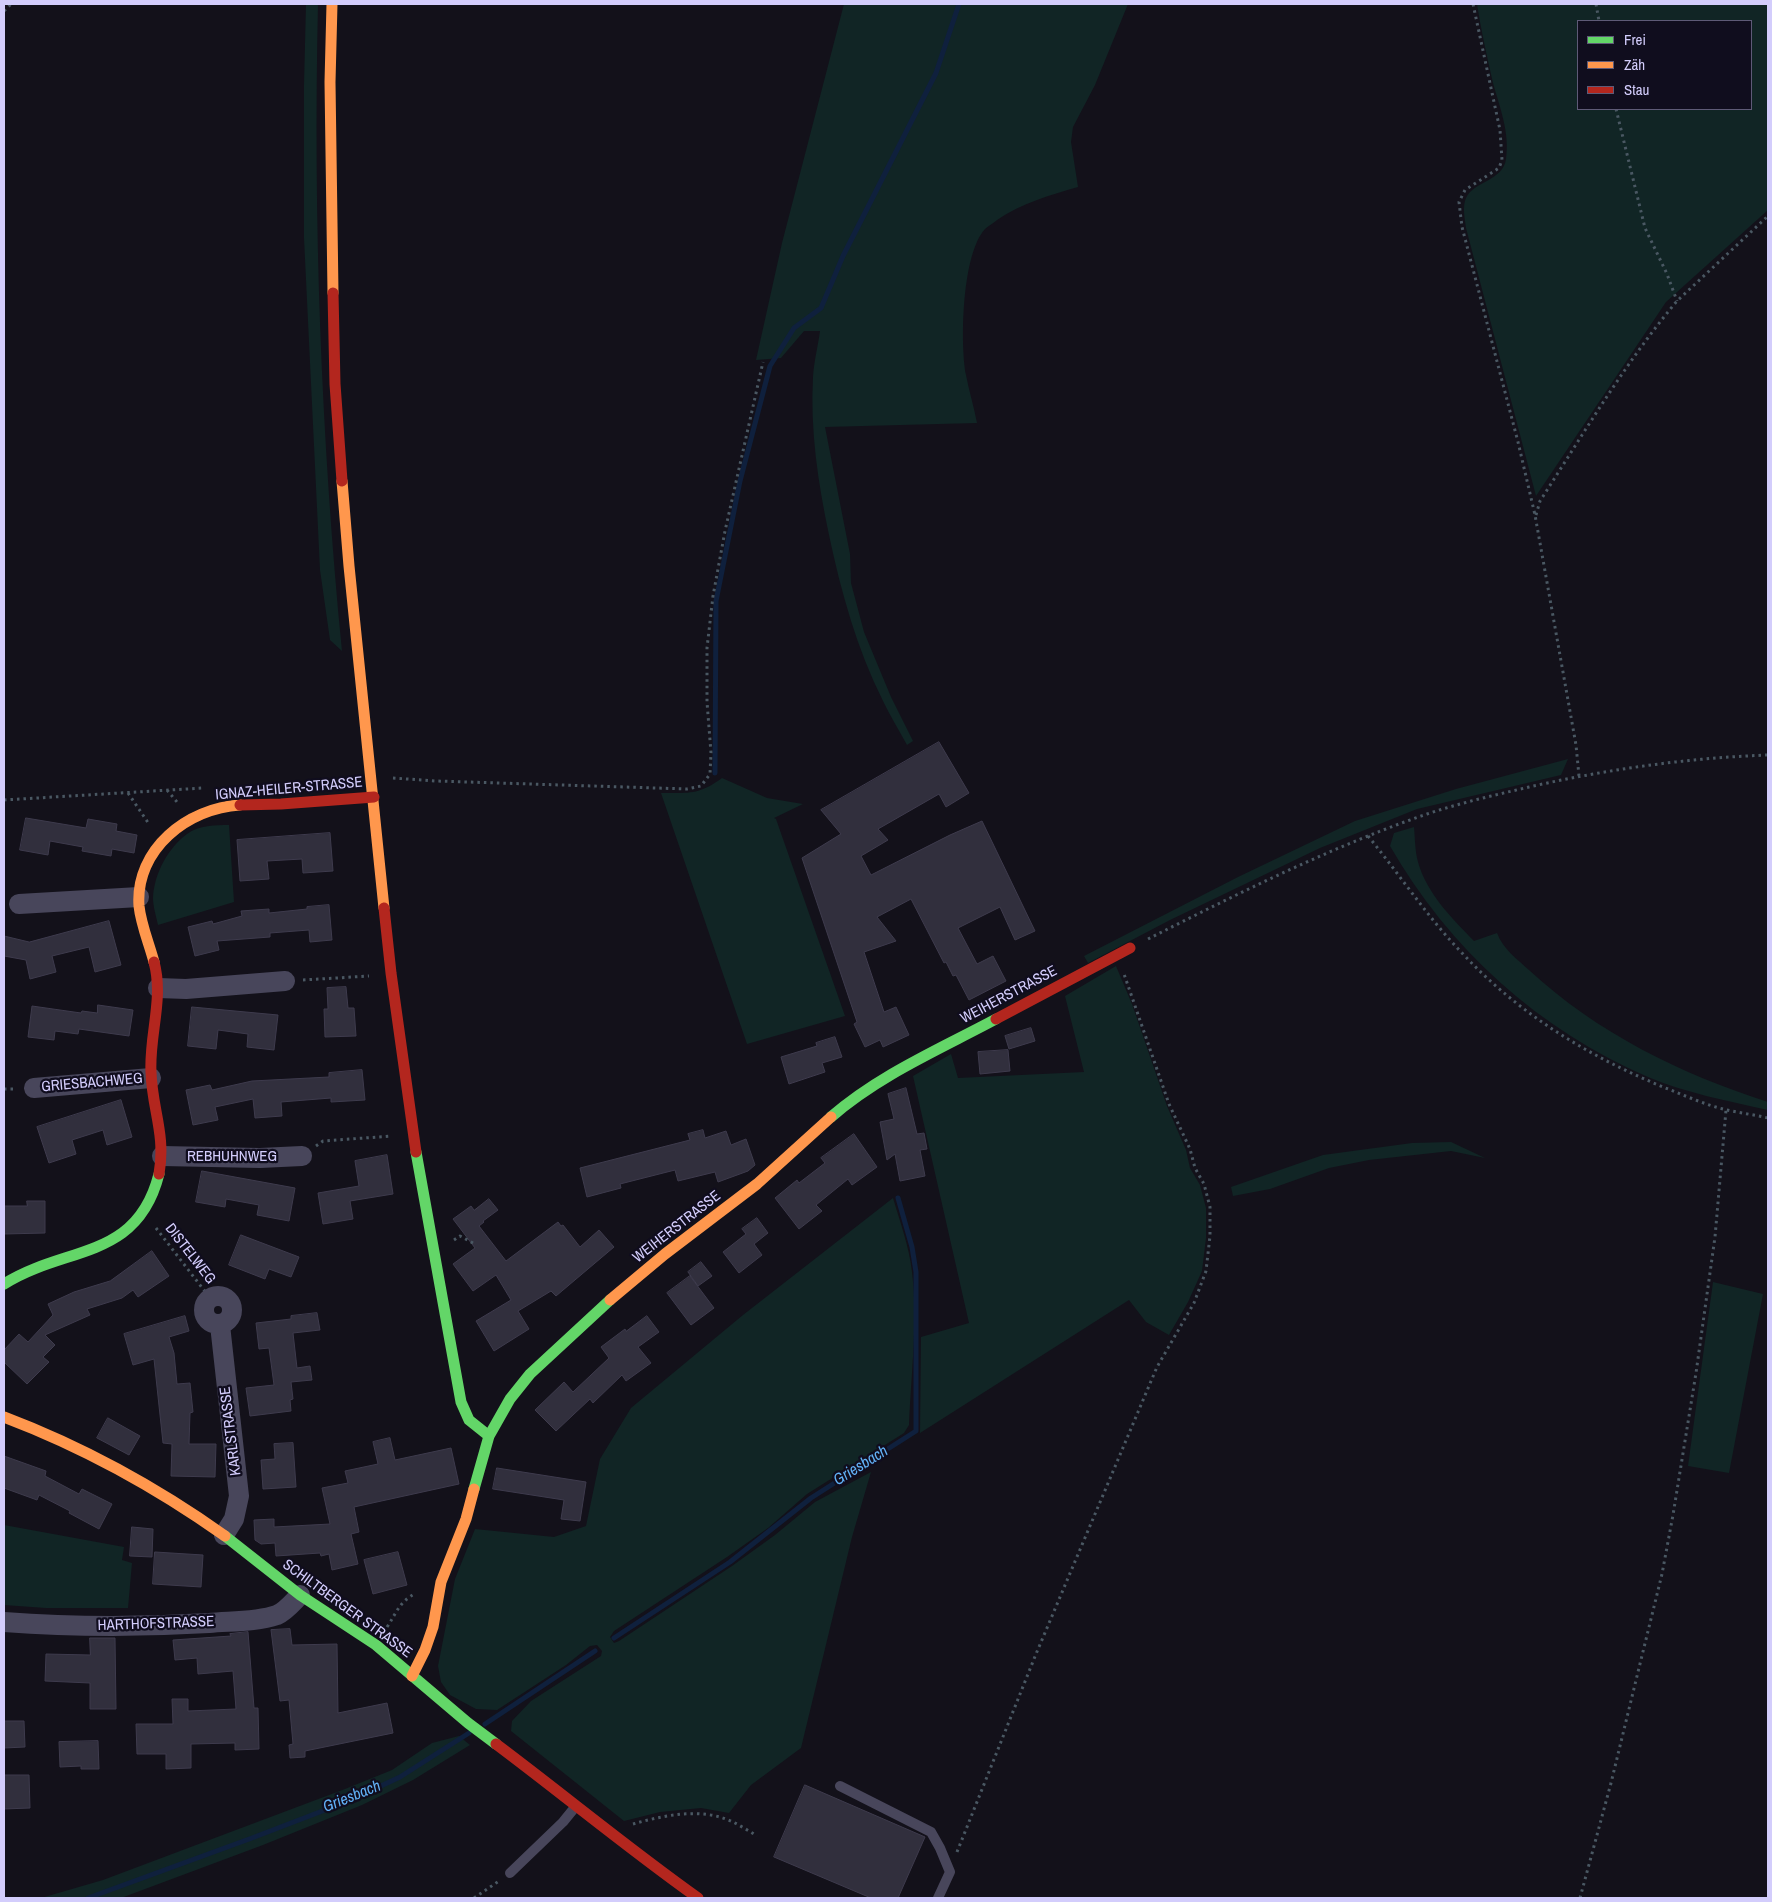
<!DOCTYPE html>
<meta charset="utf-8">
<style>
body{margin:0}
#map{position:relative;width:1772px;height:1902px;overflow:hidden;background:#13111a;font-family:"Archivo Narrow",sans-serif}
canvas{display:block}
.frame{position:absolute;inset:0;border:5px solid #d3cdfc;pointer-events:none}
.legend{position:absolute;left:1577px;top:20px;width:175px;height:90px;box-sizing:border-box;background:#100d1e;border:1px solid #5e5a77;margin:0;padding:6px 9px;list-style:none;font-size:15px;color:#d3cdfc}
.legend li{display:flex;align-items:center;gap:10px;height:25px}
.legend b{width:25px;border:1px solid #5e5a77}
</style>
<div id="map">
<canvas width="1772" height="1902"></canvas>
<div class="frame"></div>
<ul class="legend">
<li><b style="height:6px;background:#63d668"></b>Frei</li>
<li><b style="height:6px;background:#ff974d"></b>Zäh</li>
<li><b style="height:6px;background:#b3261e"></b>Stau</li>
</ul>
</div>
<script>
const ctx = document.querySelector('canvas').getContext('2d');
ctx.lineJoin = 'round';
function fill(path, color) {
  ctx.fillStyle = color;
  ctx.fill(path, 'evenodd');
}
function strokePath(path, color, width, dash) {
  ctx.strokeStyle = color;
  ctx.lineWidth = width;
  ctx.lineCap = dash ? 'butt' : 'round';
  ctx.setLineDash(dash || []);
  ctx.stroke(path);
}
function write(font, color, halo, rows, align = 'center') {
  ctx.font = font + ' "Archivo Narrow",sans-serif';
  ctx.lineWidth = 4.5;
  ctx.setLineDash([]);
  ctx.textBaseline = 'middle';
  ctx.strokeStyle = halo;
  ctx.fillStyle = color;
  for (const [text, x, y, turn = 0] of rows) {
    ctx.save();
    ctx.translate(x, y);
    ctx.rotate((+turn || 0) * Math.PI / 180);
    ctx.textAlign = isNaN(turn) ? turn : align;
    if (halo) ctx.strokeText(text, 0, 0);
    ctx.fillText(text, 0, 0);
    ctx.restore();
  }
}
fill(new Path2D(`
 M306 4H318C313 220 321 436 342 651L330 640 320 570 304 238V85Z
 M844 4H1128L1095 85 1073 127 1071 142 1078 187C1050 195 1022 203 997 220 994 223 988 226 985 229 962 254 960 342 966 375 969 391 974 407 977 423L825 427 850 554 851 583 864 632 891 697 913 741 907 745C899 730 890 716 883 701 857 649 841 592 829 535 818 483 810 430 813 377 814 361 818 346 820 331H804L781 358 756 360 782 243Z
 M1477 4H1768V210L1666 302 1536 496 1466 228C1465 219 1462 207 1466 198 1474 181 1503 181 1506 159 1510 133 1500 108 1493 83 1487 57 1481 30 1477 4ZM1578 21H1751V109H1578Z
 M1568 759 1561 775 1417 809 1320 848 1170 920 1088 963 1084 956 1238 877 1355 821 1456 789Z
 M722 778 767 798 803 804 774 818 776 819 845 1016 747 1044 661 793C689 793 699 795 722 778Z
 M229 825 234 902 158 925C156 916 153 906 153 898 154 874 168 848 187 834 199 825 216 825 229 825Z
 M1414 827C1415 838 1415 851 1418 862 1427 894 1452 918 1474 941L1497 933C1503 949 1517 959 1529 970 1597 1033 1681 1074 1768 1102V1110C1728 1101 1686 1093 1648 1077 1539 1030 1449 949 1390 846L1394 833Z
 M1116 966 1132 1004 1167 1106 1186 1150 1190 1168 1200 1185 1206 1208V1238L1202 1271 1188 1302 1169 1335 1146 1322 1129 1300 920 1433 921 1337 969 1323 913 1076 951 1054 958 1078 1084 1072 1065 996Z
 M1451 1142 1485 1158 1451 1151 1369 1160 1329 1168 1270 1189 1233 1196 1231 1187 1323 1155 1412 1143Z
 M893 1198C900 1222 909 1246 912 1272 918 1319 911 1377 909 1425L904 1433 807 1494 768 1528 727 1557 614 1631 610 1637 614 1643 619 1641 732 1566 775 1535 815 1502 871 1472 852 1537 801 1748 751 1785 729 1813 701 1808 660 1812 624 1821 511 1731 512 1721 531 1701 601 1656 602 1651 597 1645 590 1646 566 1665 497 1710 476 1709 450 1695 441 1682 438 1666 455 1579 475 1529 554 1537 586 1526 600 1459 631 1408 743 1315Z
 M1713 1282 1763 1294 1729 1473 1688 1466Z
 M4 1525 124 1547 122 1560 132 1563 128 1608H46L4 1605Z
 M459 1736 470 1745 413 1780 362 1805 263 1845 121 1898H41L103 1880 345 1789 392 1770 432 1743Z`), '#112525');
strokePath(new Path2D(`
 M715 773 716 601 740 481 770 366 794 328 821 308 843 256 936 73 959 4
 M614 1638 730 1562 811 1498 916 1431V1272L912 1247 898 1198
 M485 1724 595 1651
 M88 1898 252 1838 351 1800 400 1777 469 1733`), '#0f203d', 5);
const building = new Path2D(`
 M939 742 969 793 946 807 939 794 878 829 888 840 861 856 871 875 950 835 982 821 1035 931 1015 940 1000 907 958 928 977 964 993 956 1006 981 969 1000 956 975 953 976 946 962 944 963 911 899 877 917 896 941 864 952 884 1012 896 1007 909 1035 883 1047 880 1040 865 1047 854 1024 857 1022 802 858 841 834 821 810Z
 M26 818 86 828 88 819 117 824 116 831 137 835 134 853 112 849 111 856 82 851 83 847 50 841 48 855 20 850Z
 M330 833 333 871 303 873 302 859 267 861 269 879 240 881 237 840Z
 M329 905 332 940 310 942 309 930 270 933V937L217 941 219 950 195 956 188 927 212 921 213 924 242 916 241 911 269 909V913L307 909V907Z
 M109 921 121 965 95 972 89 947 52 956 56 972 30 979 26 960 4 956V936L29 942Z
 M346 987 348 1008H354L356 1036 325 1037 324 1009H328L327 988Z
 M98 1005 133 1010 129 1036 79 1029 78 1034 55 1031 54 1040 28 1037 32 1006 81 1013 82 1011 97 1013Z
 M192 1007 278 1015 274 1050 247 1047 248 1034 218 1030 216 1049 188 1046Z
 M1031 1028 1035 1041 1009 1049 1005 1036Z
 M835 1037 842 1057 822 1063 825 1072 789 1084 781 1057 817 1046 816 1043Z
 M1008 1050 1010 1071 980 1074 978 1052Z
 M362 1070 365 1100 331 1102V1098L281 1102 282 1116 255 1118 253 1099 215 1107 218 1120 193 1125 186 1090 210 1085 212 1090 252 1081 329 1077V1073Z
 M906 1088 917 1134 924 1133 927 1149 920 1150 925 1176 900 1181 895 1154 887 1160 880 1122 894 1119 888 1094Z
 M121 1100 132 1137 107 1145 103 1130 72 1140 76 1154 49 1163 37 1127Z
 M703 1130 705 1138 726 1131 731 1145 746 1139 755 1165 748 1171 718 1182 715 1172 678 1181 675 1170 620 1184 621 1188 587 1197 580 1168 690 1140 688 1134Z
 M854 1134 877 1167 852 1185 848 1179 816 1205 822 1211 799 1229 775 1198 797 1180 799 1183 825 1163 821 1158Z
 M387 1155 393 1194 350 1201 353 1219 323 1224 318 1193 359 1186 355 1161Z
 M202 1171 295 1188 289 1221 257 1215 259 1205 226 1199 225 1207 196 1202Z
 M489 1199 498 1210 483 1221 484 1222 479 1226 506 1261 558 1222 561 1226 563 1225 580 1247 599 1230 614 1247 556 1296 551 1291 518 1311 529 1329 494 1351 476 1321 511 1300 496 1275 473 1291 453 1264 475 1248 453 1219 471 1206 474 1210Z
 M27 1201H45V1233L4 1234V1206H27Z
 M757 1218 768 1233 754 1244 762 1255 739 1273 723 1252 746 1234 742 1229Z
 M241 1235 299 1257 291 1277 269 1269 265 1279 229 1265Z
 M152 1251 169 1276 138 1297 133 1290 122 1298 87 1309 90 1315 45 1335 55 1345 43 1357 49 1362 27 1384 4 1362V1350L19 1334 28 1342 53 1315 48 1304 74 1292 110 1281Z
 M701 1262 712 1276 698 1286 688 1272Z
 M690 1276 714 1308 691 1325 667 1293Z
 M317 1313 320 1330 293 1333 297 1368 310 1366 312 1380 291 1382 293 1399 290 1400 291 1411 250 1416 246 1388 274 1385 269 1348 259 1349 256 1323 291 1319V1316Z
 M185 1316 189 1331 169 1337 174 1353 177 1384 190 1383 193 1412 190 1413 189 1444H216L215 1477 171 1476 172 1444 163 1443 154 1359 133 1365 124 1334Z
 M647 1316 659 1332 638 1347 651 1363 626 1381 622 1375 593 1403 590 1399 556 1431 535 1410 564 1382 573 1392 609 1358 601 1347 625 1329 626 1331Z
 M108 1418 140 1436 129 1455 97 1438Z
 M390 1438 395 1460 451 1448 459 1484 354 1507 359 1532 351 1534 358 1564 332 1570 329 1554 321 1556 320 1553 276 1556 275 1543 261 1544 255 1540 254 1520 274 1519V1527L330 1524 322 1488 348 1483 345 1471 378 1464 373 1442Z
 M293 1443 296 1487 263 1489 261 1460 275 1459 274 1444Z
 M4 1456 46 1471 45 1476 79 1494 82 1489 112 1504 99 1529 69 1513 70 1511 39 1495 37 1500 4 1488Z
 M497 1468 586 1482 580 1521 561 1519 564 1500 493 1489Z
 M132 1527 153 1529 152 1557 130 1556Z
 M155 1552 203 1555 201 1587 153 1584Z
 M398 1552 407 1585 373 1594 364 1560Z
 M290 1629 292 1645 337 1644 338 1713 387 1703 393 1733 305 1751V1757L290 1758 289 1745 293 1744 289 1700 280 1701 271 1630Z
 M248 1632 254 1708H258L259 1749 235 1750V1743L191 1744V1768L166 1769V1754H137L136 1724H173L172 1699H188V1711L236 1709 233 1671 198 1674 197 1658 175 1660 173 1640 231 1636 230 1634Z
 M90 1638H115L116 1709H90V1683L45 1681 46 1654 90 1655Z
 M4 1721H24L25 1747 4 1748Z
 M98 1741 99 1769H81V1766L60 1767 59 1742Z
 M4 1775H29L30 1808 4 1809Z
 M805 1785 925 1837 898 1898H871L774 1857Z`);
fill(building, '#312f3d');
strokePath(building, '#3e3b4d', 1);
strokePath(new Path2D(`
 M1473 4 1500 130 1502 160 1499 168 1465 190 1459 202 1462 227 1518 442 1535 515 1576 745 1579 776
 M1596 4 1599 21
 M4 11 11 4
 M1616 109 1645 228 1667 274 1677 301
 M1536 515 1540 501C1584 433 1625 363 1677 301L1768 216
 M393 778 436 781 687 789 701 786 710 774 711 753 707 702V648L713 596 725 531 763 362
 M167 790 177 802
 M128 793 149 824
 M4 800 203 788
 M1368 836C1400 875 1428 918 1463 954 1519 1014 1588 1056 1663 1087 1684 1095 1705 1105 1727 1110 1741 1113 1755 1115 1768 1118
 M1148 939C1239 893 1331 847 1427 814 1460 803 1495 795 1529 787 1609 769 1687 758 1768 755
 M303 980 369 976
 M4 1089H16
 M316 1146 323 1141 392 1136
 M156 1228 210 1298
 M454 1240 460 1236 473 1243
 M387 1627C397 1612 399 1602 416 1593
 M633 1824C665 1815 702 1807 733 1822 741 1826 749 1831 757 1836
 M957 1852 1036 1654 1157 1367 1194 1303 1206 1271 1210 1236V1207L1204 1184 1195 1168 1190 1149 1169 1104 1124 974
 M474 1898 499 1881
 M1580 1898 1611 1783 1638 1672 1662 1574 1673 1515 1696 1373 1715 1237 1726 1110`), '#4a5863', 3, [2.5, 4]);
strokePath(new Path2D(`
 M840 1786 931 1832 940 1848 950 1872 938 1898
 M510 1873 563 1822 576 1806`), '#48465b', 10);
strokePath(new Path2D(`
 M19 904 139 897
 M158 988 186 989 285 981
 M34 1088 151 1078
 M162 1156 260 1158 302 1156
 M204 1310a14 14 0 1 1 28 0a14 14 0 1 1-28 0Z
 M220 1325 239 1496 234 1519 224 1535
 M4 1622C72 1627 141 1627 209 1623 231 1621 256 1622 277 1615 286 1611 293 1602 300 1595`), '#48465b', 20);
strokePath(new Path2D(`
 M831 1117C879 1075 940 1049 996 1019
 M416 1152 461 1402 469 1420 489 1436
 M4 1284C66 1245 137 1261 159 1174
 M474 1489 489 1436 510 1399 530 1374 610 1300
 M225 1536 300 1595 376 1645 468 1723 496 1744`), '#63d668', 11);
strokePath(new Path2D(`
 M332 4 330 82 333 293
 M342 481 349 566 384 908
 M154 962C149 943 141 925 139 906 135 849 188 808 240 805
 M610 1300 665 1254 757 1184 831 1117
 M4 1417C83 1447 156 1487 225 1536
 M412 1676 425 1650 433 1627 441 1582 466 1519 474 1489`), '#ff974d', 11);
strokePath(new Path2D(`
 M333 293 335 384 342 481
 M240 805 281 804 374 797
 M384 908 391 973 416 1152
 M154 962C164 999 149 1035 151 1072 152 1109 166 1134 159 1174
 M996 1019 1130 948
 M496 1744C564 1795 629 1849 698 1898`), '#b3261e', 11);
write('15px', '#d3cdfc', '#100d1e', [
 ["IGNAZ-HEILER-STRASSE",289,789,-5],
 ["WEIHERSTRASSE",1009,995,-28],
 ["GRIESBACHWEG",92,1083,-5],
 ["REBHUHNWEG",232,1157],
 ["WEIHERSTRASSE",677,1227,-38],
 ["DISTELWEG",190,1254,52],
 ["KARLSTRASSE",231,1431,-97],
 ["SCHILTBERGER STRASSE",347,1609,36],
 ["HARTHOFSTRASSE",156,1624,-2]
]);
write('italic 16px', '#62b1f6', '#100d1e', [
 ["Griesbach",861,1466,-32],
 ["Griesbach",352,1797,-22]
]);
</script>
